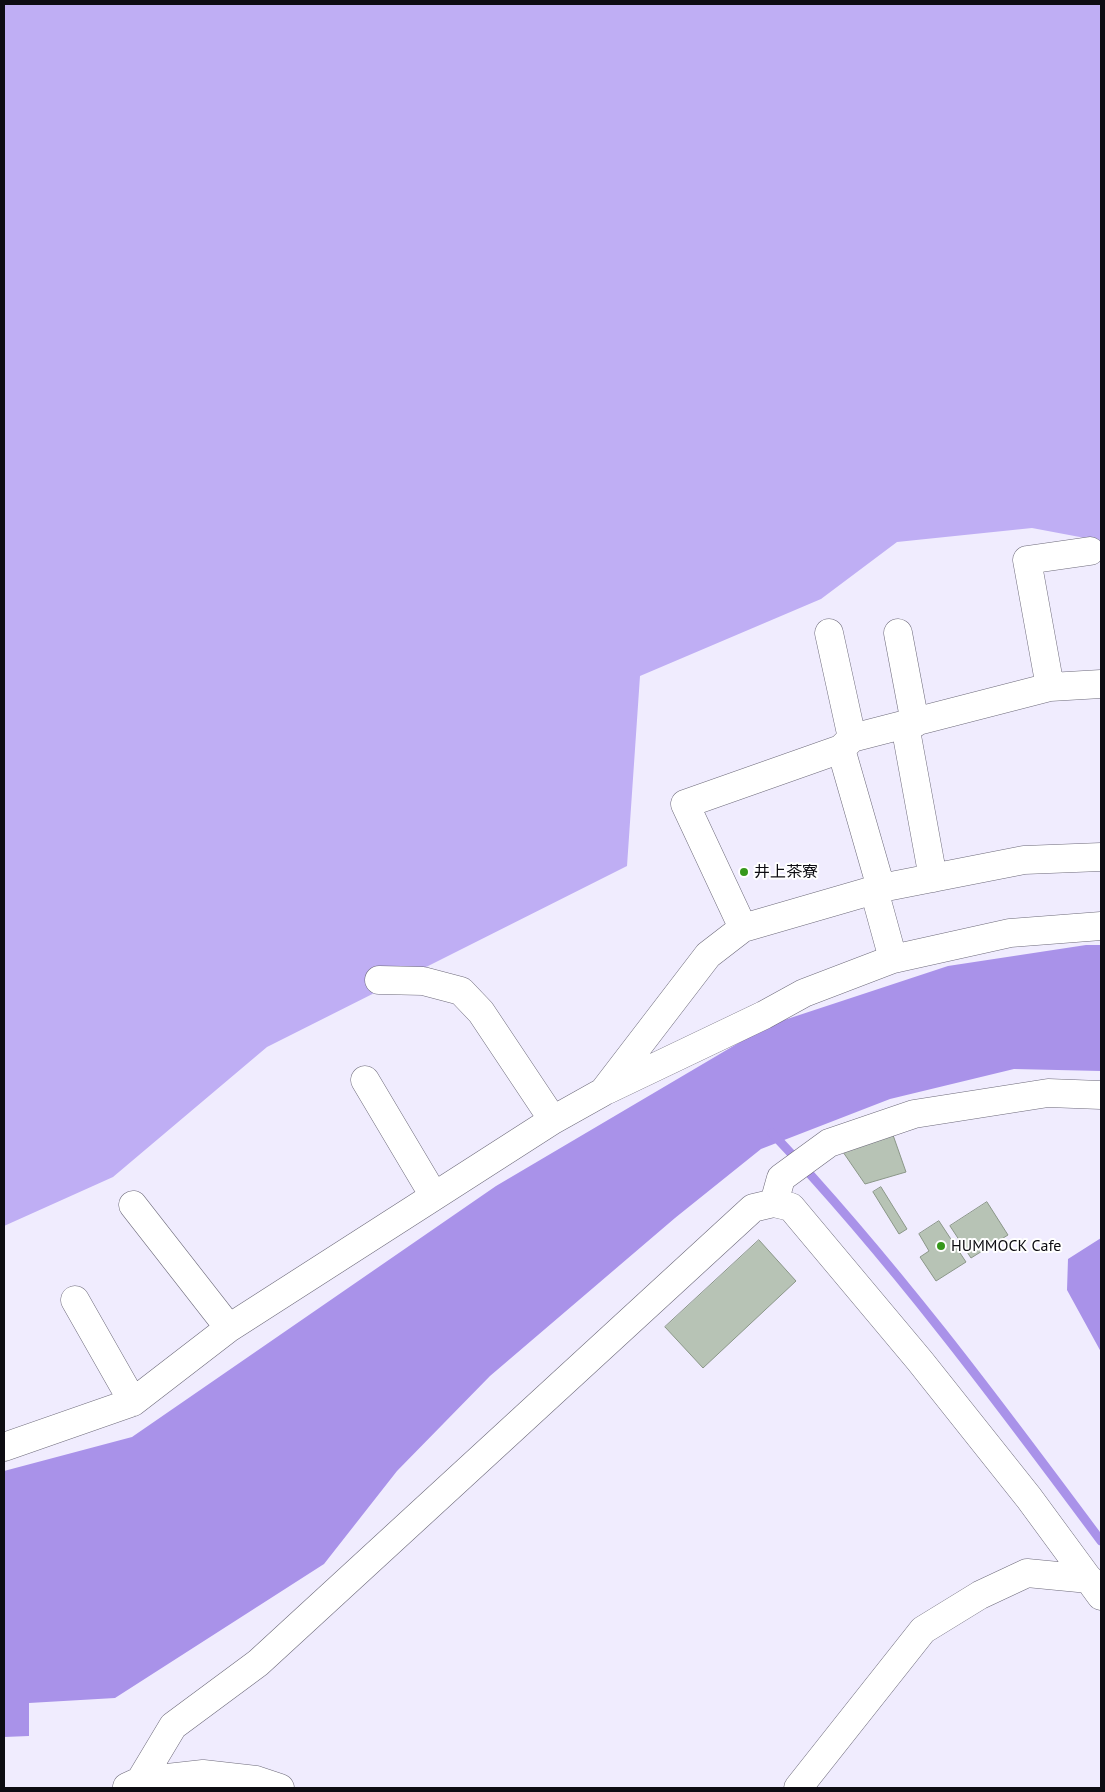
<!DOCTYPE html>
<meta charset="utf-8">
<style>
body{margin:0}
#map{position:relative;width:1105px;height:1792px;overflow:hidden;background:#f0ecfe;font-family:"PT Sans",sans-serif}
canvas{display:block}
.frame{position:absolute;inset:0;border:5px solid #0d0c12;pointer-events:none}
</style>
<div id="map">
<canvas width="1105" height="1792"></canvas>
<div class="frame"></div>
</div>
<script>
const ctx = document.querySelector('canvas').getContext('2d');
ctx.lineJoin = 'round';
function fill(path, color) {
  ctx.fillStyle = color;
  ctx.fill(path, 'evenodd');
}
function strokePath(path, color, width, dash) {
  ctx.strokeStyle = color;
  ctx.lineWidth = width;
  ctx.lineCap = dash ? 'butt' : 'round';
  ctx.setLineDash(dash || []);
  ctx.stroke(path);
}
function write(font, color, halo, rows, align = 'center') {
  ctx.font = font + ' "PT Sans","Noto Sans JP",sans-serif';
  ctx.lineWidth = 4;
  ctx.setLineDash([]);
  ctx.textBaseline = 'middle';
  ctx.strokeStyle = halo;
  ctx.fillStyle = color;
  for (const [text, x, y, turn = 0] of rows) {
    ctx.save();
    ctx.translate(x, y);
    ctx.rotate((+turn || 0) * Math.PI / 180);
    ctx.textAlign = isNaN(turn) ? turn : align;
    if (halo) ctx.strokeText(text, 0, 0);
    ctx.fillText(text, 0, 0);
    ctx.restore();
  }
}
fill(new Path2D(`
 M4 4H1101V541L1032 528 897 542 821 599 640 676 627 866 267 1047 113 1177 4 1226Z`), '#bfaef4');
fill(new Path2D(`
 M1086 945H1101V1071L1014 1069 890 1099 761 1149 675 1218 490 1376 397 1471 324 1564 115 1698 29 1703V1736L4 1737V1471L132 1437 496 1186 769 1025 948 966Z
 M1101 1238V1352L1067 1290 1068 1259Z`), '#a992e9');
strokePath(new Path2D(`
 M772 1133C892 1260 997 1401 1101 1541`), '#a992e9', 9);
const building = new Path2D(`
 M893 1135 906 1172 865 1184 843 1152Z
 M881 1187 907 1229 899 1234 873 1192Z
 M987 1202 1008 1235 971 1258 950 1226Z
 M939 1221 966 1262 936 1281 920 1257 929 1251 919 1234Z
 M759 1240 796 1281 703 1368 665 1327Z`);
fill(building, '#b7c3b5');
strokePath(building, '#8a9688', 1);
const minor = new Path2D(`
 M829 633 852 738
 M898 633 915 723
 M1050 687 1027 560 1090 551
 M905 725 933 878
 M841 749 881 888
 M874 890 893 959
 M743 928 685 804 841 749 852 738 1050 687 1101 684
 M379 980 423 981 461 991 481 1012 553 1120
 M365 1080 434 1196
 M607 1090 764 1015 804 993 893 959 1010 933 1101 926
 M774 1203 781 1178 829 1143 914 1114 1048 1093 1101 1095
 M133 1205 229 1328
 M75 1300 133 1402
 M4 1447 133 1402 229 1328 553 1120 603 1092 708 955 743 928 881 888 1024 860 1101 857
 M140 1781 173 1726 258 1663 753 1208 774 1203 791 1207 920 1361 1029 1498 1101 1596
 M127 1787 140 1781 203 1774 256 1780 280 1788
 M798 1788 923 1630 980 1595 1027 1573 1089 1579`);
strokePath(minor, '#6d6a7a', 29);
strokePath(minor, '#fff', 28);
for (const [x, y, r, color] of [
 [744,872,5,"#36981b"],
 [941,1246,5,"#36981b"]
]) {
  const dot = new Path2D();
  dot.arc(x, y, r, 0, 2 * Math.PI);
  ctx.fillStyle = color;
  ctx.fill(dot);
  strokePath(dot, '#fff', 2);
}
write('16px', '#0d0c12', '#fff', [
 ["井上茶寮",754,872],
 ["HUMMOCK Cafe",951,1246]
], 'left');
</script>
